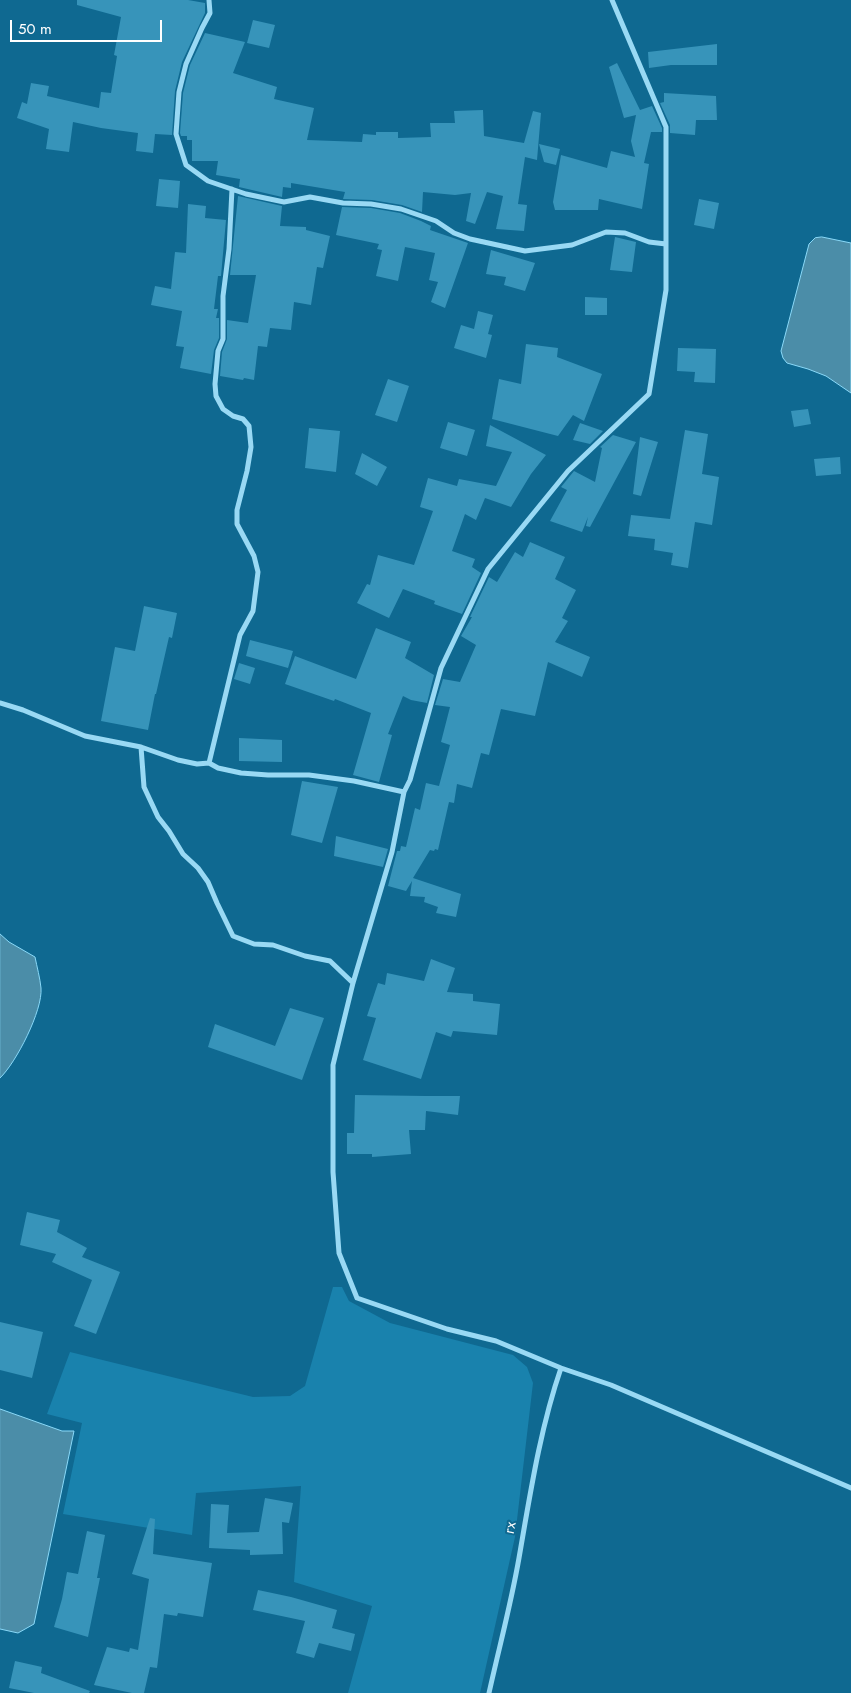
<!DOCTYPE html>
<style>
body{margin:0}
#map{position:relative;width:851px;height:1693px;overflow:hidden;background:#0f6991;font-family:Jost,sans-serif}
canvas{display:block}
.scale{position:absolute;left:10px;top:20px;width:152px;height:22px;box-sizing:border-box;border:2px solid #fff;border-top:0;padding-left:6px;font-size:15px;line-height:18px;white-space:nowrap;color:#fff;-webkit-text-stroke:4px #0f6991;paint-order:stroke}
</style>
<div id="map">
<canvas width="851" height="1693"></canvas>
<div class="scale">50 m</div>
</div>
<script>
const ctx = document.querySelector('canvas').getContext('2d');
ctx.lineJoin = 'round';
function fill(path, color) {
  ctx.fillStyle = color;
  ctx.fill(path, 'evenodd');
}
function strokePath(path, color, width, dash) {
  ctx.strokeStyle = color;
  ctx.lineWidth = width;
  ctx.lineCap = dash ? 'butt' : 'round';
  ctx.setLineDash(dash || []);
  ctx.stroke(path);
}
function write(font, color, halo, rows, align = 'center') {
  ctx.font = font + ' Jost,sans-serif';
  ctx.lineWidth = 4;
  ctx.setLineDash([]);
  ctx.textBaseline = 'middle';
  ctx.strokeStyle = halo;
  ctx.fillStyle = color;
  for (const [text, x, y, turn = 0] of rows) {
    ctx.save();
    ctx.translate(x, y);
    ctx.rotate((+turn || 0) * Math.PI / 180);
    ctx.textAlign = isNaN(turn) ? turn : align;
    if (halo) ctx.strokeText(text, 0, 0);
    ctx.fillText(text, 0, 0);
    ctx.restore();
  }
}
fill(new Path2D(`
 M333 1287H342L349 1301 390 1323 513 1355 527 1367 533 1383 515 1537 480 1693H348L372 1606 294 1582 301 1486 196 1493 192 1535 63 1514 82 1423 47 1414 70 1352 253 1397 290 1396 305 1386Z`), '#1982ad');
const water = new Path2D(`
 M822 237 851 243V393L826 376 808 369 787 363 783 358 781 351 809 244 815 238Z
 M0 934 9 942 35 957C37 967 40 978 41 988 43 1010 16 1063 0 1078Z
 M0 1409 62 1431H74L34 1624 18 1633 0 1629Z`);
fill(water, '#4b8da8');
strokePath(water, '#8ad9f8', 1);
fill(new Path2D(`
 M77 0H188L205 3V13L182 62 175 91 172 135 155 134 153 153 136 151 138 133 101 128 73 122 69 152 46 149 49 129 17 118 22 102 27 104 31 83 49 86 47 96 99 108 101 92 111 93 117 56 114 55 121 17 77 5Z
 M253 20 275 25 269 48 247 43Z
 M205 33 245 42 233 73 277 87 274 99 314 108 307 140 362 142 363 134 376 135V132H398V138L431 137 430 123H455L454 111 483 110 484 136 524 143 533 111 541 113 537 160 525 157 518 204 527 205 524 231 496 229 503 196 487 192 475 224 466 221 471 193 455 195 423 192 422 212 402 205 372 200 343 199 345 192 291 183V188L283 187 282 197 239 187 240 179 216 175 218 161H192V140H187V136H181L180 133 183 93 190 65Z
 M717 44V65H671L649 68 648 52Z
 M617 63 640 110 652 106 662 128V132H651L644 163 649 164 642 209 599 199 598 210H555L553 202 561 155 607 168 611 151 635 157 631 141 636 115 624 118 609 67Z
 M664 93 716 96 717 120H696L695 135 670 133V125L660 103 664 102Z
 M539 144 560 149 556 165 544 162Z
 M159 179 180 181 178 208 156 206Z
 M238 196 282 206 280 226 306 227V230L330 236 323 268 317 267 311 305 294 302 291 330 270 328 267 347 258 346 254 380 244 378 243 380 220 376 222 352 227 339V320L248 323 256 275H230Z
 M699 199 719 203 714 229 694 225Z
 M188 204 206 206 205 218 226 220 221 276H218L214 309H218L216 318H219V338L214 350 211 374 180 368 184 347 176 346 182 311 151 305 155 286 171 289 175 252 186 253Z
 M342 207 371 208 400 213 421 221 431 226 430 230 468 243 445 308 431 302 438 282 429 280 435 253 405 247 398 281 376 276 382 250 377 249 379 244 336 235Z
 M615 237 636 242 632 272 610 270Z
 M491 250 535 263 525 291 504 285 506 277 486 274Z
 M585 297 607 298V315H585Z
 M478 311 493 315 488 334 492 335 486 358 454 348 461 325 474 329Z
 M526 344 558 348 557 357 602 374 584 421 573 415 558 436 492 419 499 379 521 384Z
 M678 348 716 349 715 383 694 382 695 372 677 371Z
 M388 379 409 386 397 422 375 415Z
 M808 409 811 424 794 427 791 411Z
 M448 422 475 430 467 456 440 448Z
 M580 423 603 431 590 444 573 440Z
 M490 425 546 455 531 474 511 507 485 498 476 520 465 514 452 551 475 559 472 567 481 573 462 614 434 604 435 601 403 589 389 618 357 603 367 584 370 585 378 555 414 565 433 511 420 507 428 478 457 486 459 479 496 486 512 452 486 446Z
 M309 428 340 431 336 472 305 468Z
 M685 430 708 434 702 474 719 477 712 525 695 522 688 568 671 565 673 553 654 550 655 539 628 536 631 515 670 519Z
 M613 435 636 442 590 527 586 526 588 517 582 532 550 521 567 490 561 487 574 471 595 482 602 448 600 447Z
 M640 437 658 442 641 496 633 494Z
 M362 453 387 467 377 486 355 474Z
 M840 457 841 474 816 476 814 459Z
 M530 542 565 557 555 579 576 590 562 618 568 621 555 642 590 657 582 677 548 662 535 716 501 709 489 755 481 753 472 788 457 784 454 803 449 802 438 850 435 849 434 851 430 850 413 878 461 894 456 917 436 913 438 907 424 902 425 897 410 896 412 881 406 891 388 886 397 851H400L401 846 406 847 415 808 420 810 426 783 439 786 450 745 441 742 450 707 435 705 443 679 460 682 476 645 461 636 472 617H470L489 577 497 582 515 552 523 557Z
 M144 606 177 613 172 638 169 637 156 694H155L148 730 101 721 115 647 135 651Z
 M376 628 411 642 405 658 434 675 427 703 411 700 403 696 388 734 392 735 379 782 353 775 371 713 335 699 334 701 285 684 295 656 356 679Z
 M250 640 293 651 288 668 246 656Z
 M239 663 255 668 250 684 234 679Z
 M239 738 282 740V762L239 761Z
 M302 781 338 787 322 843 291 835Z
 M336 836 388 849 383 867 334 856Z
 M431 959 455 968 447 992 473 994V1001L500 1004 497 1035 453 1031 451 1037 436 1032 421 1079 363 1060 376 1018 367 1016 378 983 385 985 387 973 424 981Z
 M290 1008 324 1018 302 1080 208 1047 215 1024 275 1046Z
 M355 1095 426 1096H460L458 1115 426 1111 425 1130H409L411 1154 372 1157V1154H347V1133H354Z
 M27 1212 60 1220 57 1232 87 1248 82 1257 120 1272 96 1334 74 1326 92 1280 52 1262 56 1254 20 1245Z
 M0 1322 43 1332 32 1378 0 1370Z
 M265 1498 293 1503 289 1523 282 1522 283 1554 250 1555V1550L209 1548 211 1504 229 1505 227 1533 259 1532Z
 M150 1518 155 1519 153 1554 212 1563 203 1617 178 1613 177 1616 164 1614 157 1668 150 1667 144 1693H132L94 1685 107 1647 129 1652 130 1648 138 1650 149 1579 132 1574Z
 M87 1531 105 1535 97 1578H100L88 1637 54 1627 62 1599 67 1572 78 1574Z
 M258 1590 291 1597 337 1610 332 1628 355 1634 351 1651 319 1643 314 1658 296 1653 305 1621 253 1610Z
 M15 1661 42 1667 41 1673 90 1691 89 1693H34L9 1688Z`), '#3794ba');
strokePath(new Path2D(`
 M209 0 210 13 202 28 186 64 179 92 176 134 186 165 208 181 246 194 284 202 310 197 343 203 371 204 401 209 436 221 454 233 470 239 525 251 572 245 606 232 625 233 649 242 666 244
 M612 0 666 127V290L649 394 568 471 488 569 441 668 410 780 404 792 392 852 353 983 333 1065V1172L339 1253 357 1298 447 1329 496 1341 561 1368 611 1385 851 1488
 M0 703 23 710 85 736 141 747 178 760 197 764 209 763 218 768 241 773 268 775H309L354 781 404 792
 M141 747 144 787 158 817 169 831 183 854 198 868 208 882 217 903 233 936 254 944 273 945 305 956 330 961 353 983
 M209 763 240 635 253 611 258 572 254 556 237 524V510L247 471 251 447 249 426 243 419 233 416 223 409 216 396 215 384 218 351 223 339V296L229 249 232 189
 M489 1693C499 1648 511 1604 519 1558 530 1495 540 1429 561 1368`), '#99d9f4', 5);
write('15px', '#fff', '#0f6991', [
 ["rx",511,1528,-79]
]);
</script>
